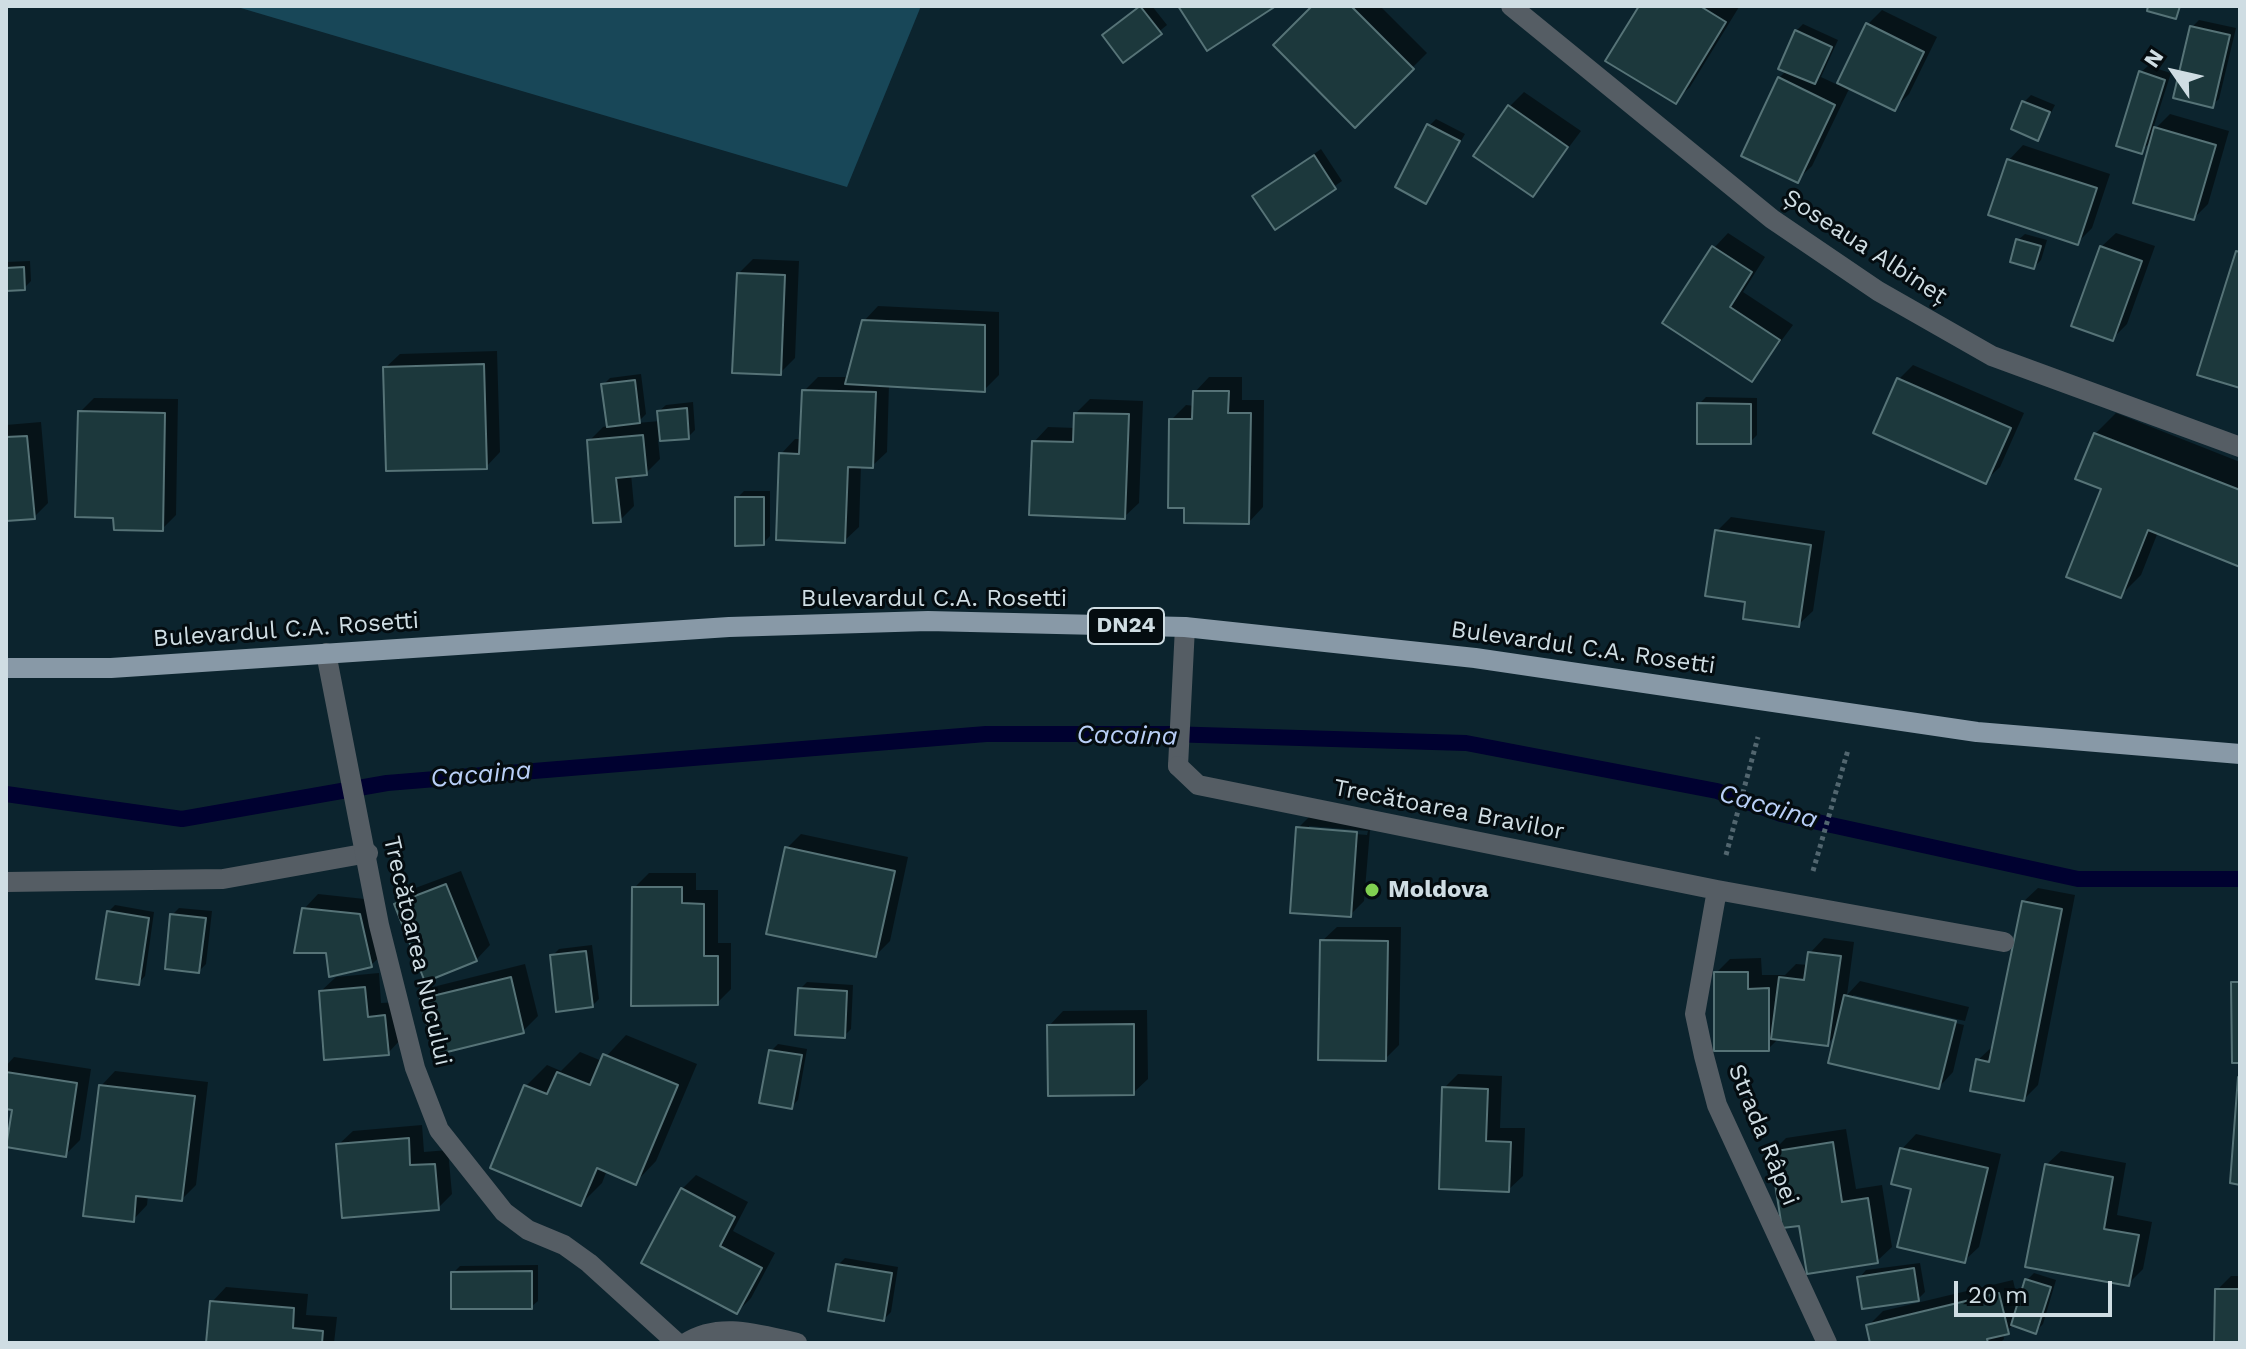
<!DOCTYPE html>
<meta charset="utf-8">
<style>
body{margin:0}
#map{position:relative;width:2246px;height:1349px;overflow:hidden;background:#0c242e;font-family:"Work Sans",sans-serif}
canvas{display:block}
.frame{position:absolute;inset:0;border:8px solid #cfdde3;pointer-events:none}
.north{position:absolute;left:2134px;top:32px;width:80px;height:80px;-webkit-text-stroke:6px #040c10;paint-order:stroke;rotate:304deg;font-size:22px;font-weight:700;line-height:32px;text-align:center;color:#cfdde3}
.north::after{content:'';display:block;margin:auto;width:28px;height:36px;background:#cfdde3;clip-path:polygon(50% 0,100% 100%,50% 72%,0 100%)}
.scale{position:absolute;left:1954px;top:1281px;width:158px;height:36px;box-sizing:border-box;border:4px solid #cfdde3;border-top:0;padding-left:10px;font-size:24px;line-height:28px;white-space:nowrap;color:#cfdde3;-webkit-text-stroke:6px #040c10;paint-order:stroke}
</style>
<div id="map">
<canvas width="2246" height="1349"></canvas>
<div class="frame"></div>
<div class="north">N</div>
<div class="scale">20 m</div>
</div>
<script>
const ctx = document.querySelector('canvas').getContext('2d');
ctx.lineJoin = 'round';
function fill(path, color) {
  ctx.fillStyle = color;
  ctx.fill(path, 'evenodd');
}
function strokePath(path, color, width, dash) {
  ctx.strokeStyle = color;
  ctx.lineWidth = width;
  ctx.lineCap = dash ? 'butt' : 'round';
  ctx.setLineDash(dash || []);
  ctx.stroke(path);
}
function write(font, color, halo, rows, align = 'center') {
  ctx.font = font + ' "Work Sans",sans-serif';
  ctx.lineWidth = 6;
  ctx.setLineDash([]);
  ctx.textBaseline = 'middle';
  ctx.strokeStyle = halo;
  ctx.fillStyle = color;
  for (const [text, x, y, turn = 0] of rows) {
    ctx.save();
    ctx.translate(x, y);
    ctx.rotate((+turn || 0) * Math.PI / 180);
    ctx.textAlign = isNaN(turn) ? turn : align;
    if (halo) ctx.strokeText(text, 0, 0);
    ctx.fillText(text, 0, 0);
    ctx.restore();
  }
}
fill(new Path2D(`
 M234 6H921L847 187Z`), '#184758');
fill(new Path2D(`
 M1141 6H1152L1167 25 1124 60 1112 29Z
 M1315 6H1380L1427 53 1355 125Z
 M1641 6 1739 7 1690 87 1675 101Z
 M1882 10 1937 37 1909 94 1895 108 1850 87 1812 166 1797 180 1779 78 1787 70 1796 31 1803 24 1838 40 1821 77 1838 85 1868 24Z
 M2199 20 2236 28 2219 99 2212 105 2192 27Z
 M2148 66 2171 73 2152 132 2170 114 2229 131 2208 204 2194 218 2153 140 2141 151V72Z
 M1524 92 1581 131 1533 195 1510 106Z
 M2031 95 2055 105 2038 138 2024 102Z
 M1436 119 1465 134 1426 201 1429 126Z
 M2023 145 2110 174 2092 228 2078 242 2009 160Z
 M1321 149 1342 181 1275 227 1255 196Z
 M1728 233 1765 257 1743 292 1793 325 1752 380 1665 323 1714 248Z
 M2116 233 2155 246 2127 324 2112 339 2101 247Z
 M2025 234 2047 240 2041 260 2034 267 2018 240Z
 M753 259 799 261 795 358 780 373 739 273Z
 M30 261 31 281 24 288 6 289V262Z
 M878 306 999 312V375L984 390 889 384 887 452 872 466 861 465 859 527 844 541 781 454 795 439H802L804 391 818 377H849L864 321Z
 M497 351 500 452 486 467 385 368 400 354Z
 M1913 365 2024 413 2000 467 1985 481 1899 379Z
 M641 374 646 414 637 423 660 421 659 411 666 405 693 402 695 430 688 437 658 440 660 459 646 473 631 474 634 506 620 520 589 441 603 427 609 426 603 385 610 378Z
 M1209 377H1242V400H1264L1263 507 1249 522 1171 420 1186 405 1195 406V392Z
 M1706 397 1757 398V435L1750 442 1699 404Z
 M94 398 178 399 176 515 162 529 115 516 80 412Z
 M1090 399 1143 401 1139 503 1124 517 1034 442 1048 427 1076 428V413Z
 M2116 413 2240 462V564L2158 532 2141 575 2120 596 2095 434Z
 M41 422 48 503 34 517 6 519V425Z
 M744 491H770V536L763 543 737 498Z
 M1731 517 1825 531 1813 611 1798 625 1747 600 1717 531Z
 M1312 814 1371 818 1364 901 1350 915 1298 828ZM1309 826 1368 831 1367 835 1309 830Z
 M801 834 908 857 890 941 876 955 787 848Z
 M461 871 490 945 476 960 396 904 410 890Z
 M649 873H696V890H718V943H731V989L717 1003 634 888Z
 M2038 888 2075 895 2038 1085 2024 1099 1978 1060 1993 1046 2023 902Z
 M318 894 374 900 386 951 371 965 327 951 304 909Z
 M115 905 154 912 145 976 138 983 108 912Z
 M179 908 212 911 206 964 199 971 172 915Z
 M1337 927H1401L1399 1045 1385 1059 1322 941Z
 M1824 938 1854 942 1847 995 1860 981 1969 1007 1965 1021 1853 995V999L1964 1025 1953 1072 1939 1087 1836 1035 1827 1044 1779 1038 1768 1049 1716 973 1730 959 1761 958 1762 975H1785L1796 964 1808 965 1810 953Z
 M592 945 599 999 592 1006 552 956 559 949Z
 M525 964 538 1016 523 1031 423 1000 437 986Z
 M379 973 381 1003 399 1002 402 1038 388 1053 321 991 336 977Z
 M807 982 853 985 851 1029 844 1036 800 989Z
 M1147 1010 1148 1079 1133 1093 1049 1026 1063 1011Z
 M626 1035 697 1064 656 1161 636 1182 607 1170 602 1183 581 1204 493 1167 526 1086 547 1065 561 1071 580 1052 602 1061Z
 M778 1044 807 1049 798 1100 791 1107 771 1051Z
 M14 1057 91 1069 80 1140 65 1155 14 1108 6 1107V1066Z
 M115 1071 208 1082 196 1185 182 1199 148 1195 147 1205 133 1220 101 1086Z
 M1458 1074 1502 1076 1500 1128H1525L1523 1176 1508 1190 1444 1088Z
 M422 1125 424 1152 448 1150 452 1194 438 1208 338 1145 353 1131Z
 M1846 1129 1856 1189 1882 1185 1892 1247 1877 1261 1801 1224 1772 1152 1786 1138Z
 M1916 1134 2001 1154 1979 1247 1964 1261 1914 1188 1902 1149Z
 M2061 1151 2126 1163 2117 1215 2152 1222 2143 1269 2129 1283 2046 1165Z
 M696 1175 748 1202 733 1231 775 1253 751 1298 737 1312 682 1189Z
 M845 1258 898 1267 891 1312 884 1319 838 1265Z
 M1920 1263 1925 1292 1918 1299 1860 1277 1866 1270Z
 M538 1265V1301L531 1307 453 1273 460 1266Z
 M2034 1273 2056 1280 2043 1324 2036 1331 2015 1324 2003 1333 2004 1339 2000 1343H1872L1868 1326 1883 1311 2013 1280 2019 1306 2027 1280Z
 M2231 1276H2240V1343H2216L2217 1290Z
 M226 1287 308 1294 306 1315 337 1317 334 1343H208L212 1302Z`), '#0007');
strokePath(new Path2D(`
 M6 794 182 819 387 783 986 734H1167L1466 743 1717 791 1781 814 2078 879H2240`), '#000130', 16);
const building = new Path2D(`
 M1140 6 1162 34 1123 63 1102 35Z
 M1178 6H1276L1207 51Z
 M1312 6H1351L1414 69 1355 128 1273 45Z
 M1639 6H1700L1726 22 1676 104 1605 61Z
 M2148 6H2180L2176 19 2147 11Z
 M1866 23 1924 52 1895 111 1837 83Z
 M2190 26 2230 35 2213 108 2173 98Z
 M1795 30 1832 47 1815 84 1778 69Z
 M2139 71 2165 80 2142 154 2116 146Z
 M1778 77 1835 105 1798 183 1741 156Z
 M2022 101 2050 112 2038 141 2011 129Z
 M1508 105 1568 147 1533 197 1473 156Z
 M1427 124 1460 141 1426 204 1395 187Z
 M2154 127 2216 145 2194 220 2133 203Z
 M1314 155 1336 189 1275 230 1252 196Z
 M2007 159 2097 188 2078 245 1988 215Z
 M2016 239 2041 246 2034 269 2010 262Z
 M1712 246 1752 272 1730 307 1780 340 1752 382 1662 323Z
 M2100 246 2142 261 2113 341 2071 326Z
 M2236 251 2240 252V388L2197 375Z
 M24 267 25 290 6 291V268Z
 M737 273 785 275 781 375 732 373Z
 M862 320 985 325V392L845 384Z
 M484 364 487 469 386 471 383 367Z
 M1897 378 2011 428 1986 484 1873 433Z
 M635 380 640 423 607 427 601 384Z
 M802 390 876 392 873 468 848 467 845 543 776 540 779 453 799 454Z
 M1193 391H1229L1228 413H1251L1249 524 1184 523V508H1168L1169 419H1192Z
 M1697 403 1751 404V444H1697Z
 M687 408 689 439 660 441 657 411Z
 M78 411 165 413 163 531 114 530 113 518 75 517Z
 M1074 413 1129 414 1125 519 1029 515 1032 441 1073 442Z
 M2094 433 2240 490V567L2148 530 2121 598 2066 577 2101 489 2075 479Z
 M643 435 647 475 616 478 621 522 593 523 587 440Z
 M27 436 35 519 6 521V437Z
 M735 497H764V545L735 546Z
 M1715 530 1811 545 1799 627 1743 619 1745 602 1705 596Z
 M1296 827 1357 832 1351 917 1290 913Z
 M785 847 895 871 876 957 766 934Z
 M446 884 477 961 425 982 394 904Z
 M632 887H682V903L704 904V956H718V1005L631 1006Z
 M2022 901 2062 909 2024 1101 1970 1091 1976 1059 1989 1062Z
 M302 908 360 914 372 967 329 977 326 953H294Z
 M107 911 149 918 139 985 96 979Z
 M170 914 206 918 199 973 165 969Z
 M1320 940 1388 941 1386 1061 1318 1060Z
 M586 951 593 1007 556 1012 550 955Z
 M1808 952 1841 956 1828 1046 1771 1039 1779 977 1804 980Z
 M1714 972H1748V989L1769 988V1051H1714Z
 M511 977 524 1033 435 1055 420 999Z
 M2231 982H2240V1063H2232Z
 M365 987 368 1017 385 1015 389 1055 324 1060 319 991Z
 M798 988 847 991 845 1038 795 1035Z
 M1844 995 1956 1021 1939 1089 1828 1063Z
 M1134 1024V1095L1048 1096 1047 1025Z
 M769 1050 802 1055 792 1109 759 1103Z
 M603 1054 678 1085 636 1185 597 1168 581 1206 490 1168 524 1085 547 1094 557 1072 590 1085Z
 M6 1072 77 1083 66 1157 6 1147 12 1110 6 1109Z
 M2238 1077H2240V1185L2230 1183Z
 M99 1085 195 1096 182 1201 136 1196 134 1222 83 1216Z
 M1442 1087 1488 1089 1486 1141 1511 1142 1509 1192 1439 1189Z
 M409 1138 410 1165 435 1164 439 1210 342 1218 336 1144Z
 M1833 1142 1842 1202 1868 1198 1878 1263 1807 1274 1799 1226 1782 1228 1770 1152Z
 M1900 1148 1988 1168 1965 1263 1897 1247 1911 1189 1891 1184Z
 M2045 1164 2113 1177 2104 1229 2139 1235 2129 1286 2025 1267Z
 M681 1188 735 1217 720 1246 762 1268 737 1314 641 1263Z
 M836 1264 892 1273 884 1321 828 1311Z
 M1914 1268 1919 1301 1862 1309 1857 1277Z
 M532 1271V1309H451V1272Z
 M2025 1279 2051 1287 2036 1334 2011 1325Z
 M2215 1289H2240V1343H2214Z
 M1999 1293 2009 1334 1987 1339 1988 1343H1870L1866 1325Z
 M210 1301 294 1308 293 1328 323 1331 322 1343H206Z`);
fill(building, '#1c383c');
strokePath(building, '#567377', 2);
strokePath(new Path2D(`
 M1726 855 1758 737
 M1813 871 1848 750`), '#52666f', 5, [4, 4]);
strokePath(new Path2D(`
 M1178 766 1185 627
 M6 882 223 879 368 853`), '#555d64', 20);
strokePath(new Path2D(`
 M1511 6 1772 219 1878 291 1992 356 2240 447
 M326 653 379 925 415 1068 439 1130 504 1212 528 1230 564 1245 589 1263 677 1343
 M1178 766 1198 785 1717 890 2004 942
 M1717 890 1695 1014 1704 1056 1717 1105 1827 1343
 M686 1343C720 1321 760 1335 797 1343`), '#555d64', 20);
strokePath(new Path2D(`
 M6 668H111L729 627 928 621 1185 627 1475 658 1977 732 2240 754`), '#8899a7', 20);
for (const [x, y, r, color] of [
 [1372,890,8,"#80d051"]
]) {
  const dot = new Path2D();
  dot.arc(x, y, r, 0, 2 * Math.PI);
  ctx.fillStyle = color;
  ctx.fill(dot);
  strokePath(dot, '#040c10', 3);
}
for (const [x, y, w] of [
 [1126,626,76]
]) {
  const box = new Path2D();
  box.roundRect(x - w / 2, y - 18, w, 36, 6);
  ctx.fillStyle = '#040c10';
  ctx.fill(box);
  strokePath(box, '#cfdde3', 2);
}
write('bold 22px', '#cfdde3', null, [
 ["DN24",1126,626]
]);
write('24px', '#cfdde3', '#040c10', [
 ["Șoseaua Albineț",1865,247,33],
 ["Bulevardul C.A. Rosetti",934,599],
 ["Bulevardul C.A. Rosetti",286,630,-4],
 ["Bulevardul C.A. Rosetti",1583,648,8],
 ["Trecătoarea Bravilor",1449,810,11],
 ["Trecătoarea Nucului",417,951,77],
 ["Strada Râpei",1763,1135,68]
]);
write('bold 24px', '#cfdde3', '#040c10', [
 ["Moldova",1388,890]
], 'left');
write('italic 26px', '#b9cff7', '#040c10', [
 ["Cacaina",1127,736,1],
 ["Cacaina",481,775,-5],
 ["Cacaina",1768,807,16]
]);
</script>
